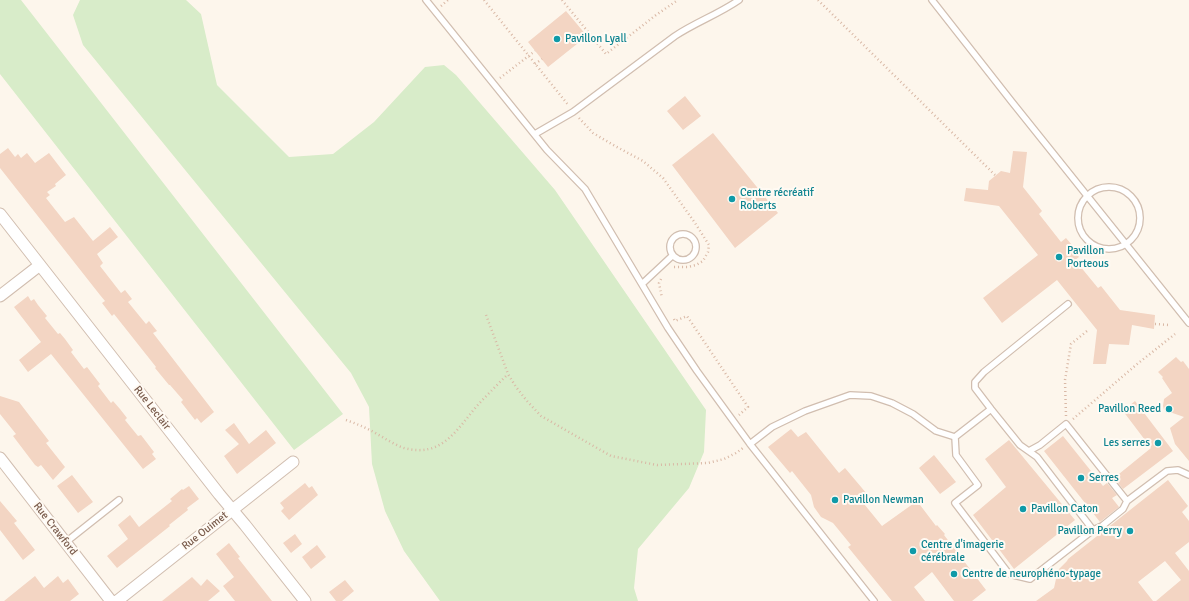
<!DOCTYPE html>
<meta charset="utf-8">
<style>
body{margin:0}
canvas{display:block;background:#fdf6ec}
</style>
<canvas width="1189" height="601"></canvas>
<script>
const ctx = document.querySelector('canvas').getContext('2d');
ctx.lineJoin = 'round';
function fill(path, color) {
  ctx.fillStyle = color;
  ctx.fill(path, 'evenodd');
}
function strokePath(path, color, width, dash) {
  ctx.strokeStyle = color;
  ctx.lineWidth = width;
  ctx.lineCap = dash ? 'butt' : 'round';
  ctx.setLineDash(dash || []);
  ctx.stroke(path);
}
function write(font, color, halo, rows, align = 'center') {
  ctx.font = font + ' Signika,sans-serif';
  ctx.lineWidth = 4;
  ctx.setLineDash([]);
  ctx.textBaseline = 'middle';
  ctx.strokeStyle = halo;
  ctx.fillStyle = color;
  for (const [text, x, y, turn = 0] of rows) {
    ctx.save();
    ctx.translate(x, y);
    ctx.rotate((+turn || 0) * Math.PI / 180);
    ctx.textAlign = isNaN(turn) ? turn : align;
    if (halo) ctx.strokeText(text, 0, 0);
    ctx.fillText(text, 0, 0);
    ctx.restore();
  }
}
fill(new Path2D(`
 M0 0H21L343 414 294 450 0 74Z
 M80 0H186L201 14 217 85 289 157 333 154 374 122 425 67 444 65 456 75 555 190 706 410 704 452 689 488 638 549 634 588 638 601H440L404 551 385 511 372 464 369 407 351 373 83 45 73 15Z`), '#d8ecc9');
fill(new Path2D(`
 M566 11 587 36 548 67 528 42Z
 M685 96 701 116 683 130 667 111Z
 M713 133 778 213 735 248 672 165Z
 M8 148 15 157 18 154 21 158 27 153 35 163 49 153 66 175 55 184 56 186 47 192 50 195 46 198 65 222 74 217 93 241 110 227 118 237 97 254 103 263 100 266 121 293 125 290 132 299 128 302 146 324 149 321 157 331 153 333 214 412 201 423 197 418 195 420 181 402 183 400 170 385H169L155 368 156 367 114 314 112 316 102 303 105 301 100 295 0 168V154Z
 M1013 151 1027 152 1023 187 1042 211 1039 214 1061 242 1066 238 1072 245 1071 246 1079 257 1075 260 1098 288 1101 286 1120 310 1155 315 1154 329 1132 325 1129 345 1109 344 1106 364H1093L1097 330 1057 280 1002 323 983 298 1038 255 999 206 964 201 966 188 988 190 989 181 1001 171 1010 173Z
 M28 296 31 301 34 299 38 305 47 316 45 318 58 334 60 333 65 339 73 350 71 352 84 369 87 367 100 384 98 386 111 403 113 401 120 409 127 418 125 420 138 436 141 435 154 452 152 454 156 459 143 469 51 354 28 372 19 360 41 342 14 307Z
 M1176 357 1181 362 1183 361 1189 369V461L1175 444 1170 428 1184 417 1164 410 1163 406 1164 399 1172 393 1162 378 1163 377 1158 372Z
 M0 396 19 402 49 441 46 443 65 467 53 480 41 465 38 467 35 465 13 436 16 434 0 414Z
 M1135 401 1173 451 1123 489 1114 478 1151 448 1123 411Z
 M234 423 249 444 266 430 276 443 237 474 224 456 239 444 225 430Z
 M791 429 798 437 806 432 839 473 845 468 867 494 860 499 882 526 917 501 936 526 937 525 945 534 944 535 986 590 972 601H954L932 572 914 587 925 601H892L848 547 851 545 833 523 821 517 814 507 811 495 792 471 790 473 768 447Z
 M1063 436 1103 486 1107 483 1117 495 1112 498 1119 507 1100 522 1044 451Z
 M1009 440 1075 520 1014 569 973 515 1006 487 985 459Z
 M934 455 956 482 940 494 919 468Z
 M72 475 93 502 78 513 57 486Z
 M1168 480 1188 506 1182 512 1189 521V542L1175 553 1189 571V601H1156L1181 580 1165 561 1138 582 1153 601H1036L1054 588 1058 570 1067 561 1068 559Z
 M305 483 309 488 312 486 318 495 289 520 281 511 284 508 280 503Z
 M189 486 199 499 187 508 188 510 169 525 170 526 117 568 107 556 128 539 118 525 130 515 139 527 172 501 170 499 182 489 183 490Z
 M0 501 17 521 14 523 35 550 23 560 0 530Z
 M295 534 302 544 291 553 283 543Z
 M229 543 240 557 238 558 272 601H235L223 586 234 577 216 554Z
 M317 545 326 557 311 569 302 557Z
 M35 576 44 588 58 576 63 583 68 579 79 594 70 601H4Z
 M192 577 201 586 207 579 220 591 208 601H162Z
 M345 580 354 591 342 601H336L329 592Z`), '#f3d5c3');
const service = new Path2D(`
 M426 0 547 150 585 189 668 328 697 371 750 444 874 601
 M932 0 1012 102 1189 323
 M535 134 573 112 675 36C696 22 719 14 739 0
 M1078 218a31 31 0 1 1 62 0a31 31 0 1 1-62 0Z
 M670 247a13 13 0 1 1 26 0a13 13 0 1 1-26 0Z
 M642 284 672 256
 M955 437 956 455 978 485 955 503 1009 574 1030 579 1093 530 1037 457 1020 445 991 409 975 388V382L984 372 1068 304
 M750 444 772 427 805 411 850 395 871 396 892 403 913 414 936 431 955 437 991 409
 M1029 451 1040 445 1066 424 1127 501
 M1093 530 1102 526 1123 509 1127 501 1167 471 1178 470 1189 475
 M66 542 119 500`);
const minor = new Path2D(`
 M0 214 219 494 245 525 305 601
 M0 296 40 265
 M0 458 111 601
 M117 601 293 462`);
strokePath(service, '#d1beb0', 8);
strokePath(minor, '#d1beb0', 13);
strokePath(new Path2D(`
 M484 0 569 106
 M562 0 606 54 656 15 678 0
 M818 0 995 175
 M441 6 448 0
 M535 64 542 59
 M500 78 535 51
 M579 118 593 133 615 146 643 161 663 178 695 223 709 245 708 252 703 261 696 265 688 267H674
 M661 279 659 283 662 298
 M486 315 508 374 516 387 527 401 541 416 611 456 657 465 708 463 724 459 736 453 743 448
 M674 319 675 321 687 316 748 407 739 415
 M1155 324 1169 325
 M1066 416 1065 380 1071 344 1087 331
 M1073 419 1136 365 1175 334
 M346 420C357 424 367 428 377 434 386 439 395 445 404 448 441 458 456 431 476 407 486 396 497 385 508 374`), '#d9b8a5', 2.5, [1, 3]);
strokePath(service, '#fff', 5.5);
strokePath(minor, '#fff', 11);
for (const [x, y, r, color] of [
 [557,39,4,"#0f9aa8"],
 [732,199,4,"#0f9aa8"],
 [1059,257,4,"#0f9aa8"],
 [1169,409,4,"#0f9aa8"],
 [1158,443,4,"#0f9aa8"],
 [1081,478,4,"#0f9aa8"],
 [835,500,4,"#0f9aa8"],
 [1023,509,4,"#0f9aa8"],
 [1130,531,4,"#0f9aa8"],
 [913,551,4,"#0f9aa8"],
 [954,574,4,"#0f9aa8"]
]) {
  const dot = new Path2D();
  dot.arc(x, y, r, 0, 2 * Math.PI);
  ctx.fillStyle = color;
  ctx.fill(dot);
  strokePath(dot, '#fffaf3', 1.5);
}
write('11px', '#0d838f', '#fffaf3', [
 ["Pavillon Lyall",565,39],
 ["Centre récréatif",740,193],
 ["Roberts",740,206],
 ["Pavillon",1067,251],
 ["Porteous",1067,264],
 ["Pavillon Reed",1161,409,"right"],
 ["Les serres",1150,443,"right"],
 ["Serres",1089,478],
 ["Pavillon Newman",843,500],
 ["Pavillon Caton",1031,509],
 ["Pavillon Perry",1122,531,"right"],
 ["Centre d'imagerie",921,545],
 ["cérébrale",921,558],
 ["Centre de neurophéno-typage",962,574]
], 'left');
write('11px', '#7a5c4d', '#fffaf3', [
 ["Rue Leclair",152,408,52],
 ["Rue Crawford",55,529,52],
 ["Rue Ouimet",205,531,-38]
]);
</script>
